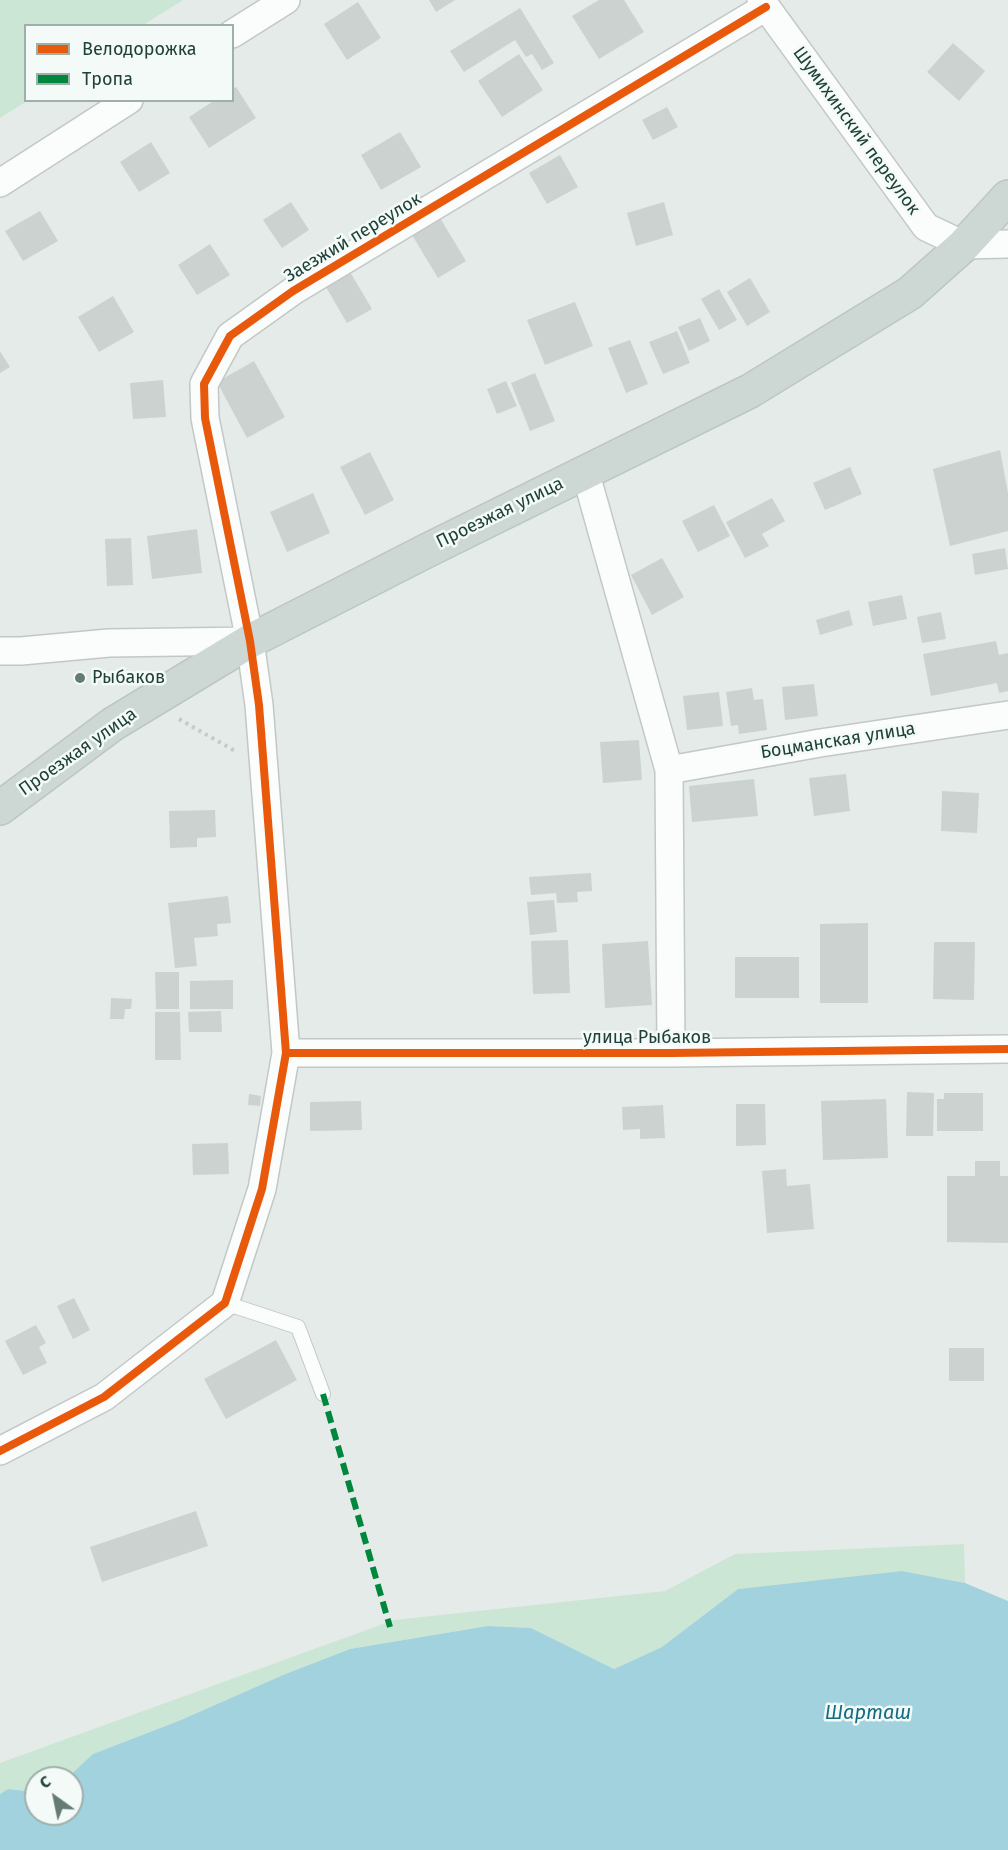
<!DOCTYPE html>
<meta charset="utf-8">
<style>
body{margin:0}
#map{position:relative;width:1008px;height:1850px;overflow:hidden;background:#e5ebe8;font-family:"Fira Sans",sans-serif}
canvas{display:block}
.legend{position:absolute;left:24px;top:24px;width:210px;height:78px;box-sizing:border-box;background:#f3faf7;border:2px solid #9fb0ab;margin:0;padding:8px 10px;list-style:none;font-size:18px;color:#204139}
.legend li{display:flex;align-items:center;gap:12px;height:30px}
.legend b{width:30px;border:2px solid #9fb0ab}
.north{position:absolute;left:24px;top:1766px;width:60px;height:60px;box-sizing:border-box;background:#f3faf7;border:2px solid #9fb0ab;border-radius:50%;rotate:327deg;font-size:16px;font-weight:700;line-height:24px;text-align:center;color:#204139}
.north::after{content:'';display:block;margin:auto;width:21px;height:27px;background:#657c76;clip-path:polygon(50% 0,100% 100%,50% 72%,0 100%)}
</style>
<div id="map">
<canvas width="1008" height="1850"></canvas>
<ul class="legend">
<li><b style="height:8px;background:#e8590c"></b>Велодорожка</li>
<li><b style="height:8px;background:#00873e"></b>Тропа</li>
</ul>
<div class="north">С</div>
</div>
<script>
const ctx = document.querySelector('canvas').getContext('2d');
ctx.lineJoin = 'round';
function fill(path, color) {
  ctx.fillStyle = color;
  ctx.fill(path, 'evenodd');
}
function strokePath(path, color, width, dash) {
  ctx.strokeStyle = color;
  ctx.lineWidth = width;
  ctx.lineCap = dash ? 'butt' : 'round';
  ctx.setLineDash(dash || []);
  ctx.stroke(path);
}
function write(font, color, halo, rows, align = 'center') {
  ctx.font = font + ' "Fira Sans",sans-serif';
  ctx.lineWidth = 5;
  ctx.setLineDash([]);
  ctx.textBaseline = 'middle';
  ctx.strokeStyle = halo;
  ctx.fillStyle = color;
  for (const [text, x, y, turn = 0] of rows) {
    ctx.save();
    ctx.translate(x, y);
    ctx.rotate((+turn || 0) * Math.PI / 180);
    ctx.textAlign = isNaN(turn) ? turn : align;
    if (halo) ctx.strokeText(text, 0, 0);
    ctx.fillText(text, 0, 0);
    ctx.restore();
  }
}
fill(new Path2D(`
 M0 0H183L143 25 26 26 27 101 0 118Z
 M964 1544 965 1583 902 1571 738 1589 662 1647 614 1669 531 1628 488 1626 350 1649 283 1675 181 1720 93 1754 67 1778H36V1792L8 1789 0 1794V1763L394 1620 665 1591 735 1554Z`), '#cce6d5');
fill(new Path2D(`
 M902 1571 965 1583 1008 1601V1850H0V1794L8 1789 36 1792V1814H72V1778H67L93 1754 181 1720 283 1675 350 1649 488 1626 531 1628 614 1669 662 1647 738 1589Z`), '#a1d2dd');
fill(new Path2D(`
 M429 0H455L436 12Z
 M599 0H624L644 32 599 59 572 16Z
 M358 2 381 38 347 60 324 24Z
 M520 8 554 63 542 70 532 54 526 57 515 40 464 72 450 51Z
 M953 43 985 71 959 101 927 72Z
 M519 54 543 90 502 117 478 81Z
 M236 87 256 118 209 148 189 117 215 100H232V89Z
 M667 107 678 127 653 140 642 120Z
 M400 132 421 167 381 190 361 155Z
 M151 142 170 173 139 192 120 162Z
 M560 155 578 187 547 204 529 173Z
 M291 202 309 230 282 248 263 220Z
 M664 202 673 235 636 246 627 213Z
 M40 211 58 241 23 261 5 231Z
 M440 218 466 261 438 278 412 235Z
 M210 244 230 275 197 295 178 265Z
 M350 272 372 309 347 323 326 287Z
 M750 278 770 312 747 326 727 292Z
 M719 289 737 320 719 330 701 299Z
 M113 296 134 332 99 352 78 317Z
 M575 302 593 346 545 365 527 320Z
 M700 318 710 341 689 351 678 327Z
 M677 331 690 363 663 374 649 342Z
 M630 340 648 384 626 393 608 348Z
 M0 351 10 367 0 373Z
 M254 361 285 417 247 438 217 382Z
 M535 373 555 421 530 431 511 383Z
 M163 380 166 417 133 419 130 383Z
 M506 381 517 406 497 414 487 389Z
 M1000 450 1008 493V531L950 546 933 469Z
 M370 452 394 500 365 515 340 467Z
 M850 467 862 494 825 510 813 483Z
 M313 493 330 533 287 552 270 512Z
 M772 498 785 521 762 534 769 546 745 558 726 522Z
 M714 505 730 536 698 552 682 521Z
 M197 529 202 573 152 579 147 536Z
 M131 538 133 585 107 586 105 539Z
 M1005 548 1008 569 975 575 972 554Z
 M662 558 684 597 652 615 631 575Z
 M902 595 907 619 873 626 868 602Z
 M849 610 853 625 820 635 816 620Z
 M941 612 946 639 922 643 917 617Z
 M996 641 999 655 1008 653V691L999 693 997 683 931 696 923 654Z
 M814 684 818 716 785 720 782 687Z
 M752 688 754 700 763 699 767 730 739 734 738 725 731 726 726 692Z
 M719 692 723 726 687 730 683 696Z
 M639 740 642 780 603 783 600 742Z
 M846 774 850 811 814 816 809 778Z
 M754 779 758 816 692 822 689 786Z
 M942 791 979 793 977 833 941 831Z
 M215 810 216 837 197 838V847L170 848 169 811Z
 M591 873 592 891 577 892 578 902 557 903 556 893 531 895 529 877Z
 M228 896 231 923 217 924 218 936 194 938 197 966 175 968 168 903Z
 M554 900 557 932 530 935 527 902Z
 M868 923V1003H820V924Z
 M568 940 570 993 533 994 531 941Z
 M648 941 652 1005 605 1008 602 944Z
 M934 942H975L974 1000 933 999Z
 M735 957H799V998H735Z
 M155 972H179V1009H156Z
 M233 980V1009H190V981Z
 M111 998 132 999 131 1009H125L124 1019H110Z
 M221 1011 222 1032H189L188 1012Z
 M155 1012H180L181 1060H155Z
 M907 1092 934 1093 933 1136H906Z
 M944 1093H983V1131H937V1099H944Z
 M249 1094 261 1096 260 1106 248 1105Z
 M886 1099 888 1158 823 1160 821 1101Z
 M361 1101 362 1130 310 1131V1102Z
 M736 1104H765L766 1145 736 1146Z
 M663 1105 665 1138 640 1139V1129L623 1130 622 1107Z
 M228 1143 229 1174 193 1175 192 1144Z
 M975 1161H1000V1176H1008V1243L947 1242V1176H975Z
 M786 1169 787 1186 810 1184 814 1229 767 1233 762 1171Z
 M74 1298 90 1330 73 1339 57 1306Z
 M36 1325 46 1343 39 1347 47 1363 23 1375 5 1341Z
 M276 1340 297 1380 226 1419 204 1379Z
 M949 1348H984V1381H949Z
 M196 1511 208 1546 102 1582 90 1547Z`), '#ccd2d0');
const lane = new Path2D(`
 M225 1303 298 1327 323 1394`);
const street = new Path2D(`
 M761 0 926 227 964 245 1008 244
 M232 34 286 0
 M0 183 129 100
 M585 471 669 770 671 1053
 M0 651H21L109 643 250 641
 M669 770 820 743 1008 715
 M286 1053H671L1008 1049
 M0 1451 104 1397 225 1303 262 1189 286 1053 259 705 250 641 205 418 204 384 230 336 293 291 766 7`);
const primary = new Path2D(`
 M0 808 113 724 250 641 428 550 750 391 910 293 964 245 1008 197`);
strokePath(lane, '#c2c8c6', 16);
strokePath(street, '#c2c8c6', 30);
strokePath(primary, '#bcc7c4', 36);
strokePath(new Path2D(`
 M179 719 235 751`), '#c1cbc8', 4, [3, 4.5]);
strokePath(lane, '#fbfcfc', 14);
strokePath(street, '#fbfcfc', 27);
strokePath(primary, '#cdd7d4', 33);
strokePath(new Path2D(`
 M323 1394 390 1627`), '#00873e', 6, [12, 6]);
strokePath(new Path2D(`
 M286 1053H671L1008 1049
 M0 1451 104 1397 225 1303 262 1189 286 1053 259 705 250 641 205 418 204 384 230 336 293 291 766 7`), '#e8590c', 8);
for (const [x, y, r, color] of [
 [80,678,6,"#657c76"]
]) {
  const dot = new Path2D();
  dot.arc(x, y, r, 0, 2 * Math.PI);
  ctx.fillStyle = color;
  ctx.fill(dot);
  strokePath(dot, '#f3faf7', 2);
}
write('18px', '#204139', '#f3faf7', [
 ["Шумихинский переулок",856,131,54],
 ["Заезжий переулок",353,238,-31],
 ["Проезжая улица",500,513,-26],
 ["Боцманская улица",838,741,-9],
 ["Проезжая улица",78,752,-35],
 ["улица Рыбаков",647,1038]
]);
write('18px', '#204139', '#f3faf7', [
 ["Рыбаков",92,678]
], 'left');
write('italic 20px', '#136c83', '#f3faf7', [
 ["Шарташ",868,1713]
]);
</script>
